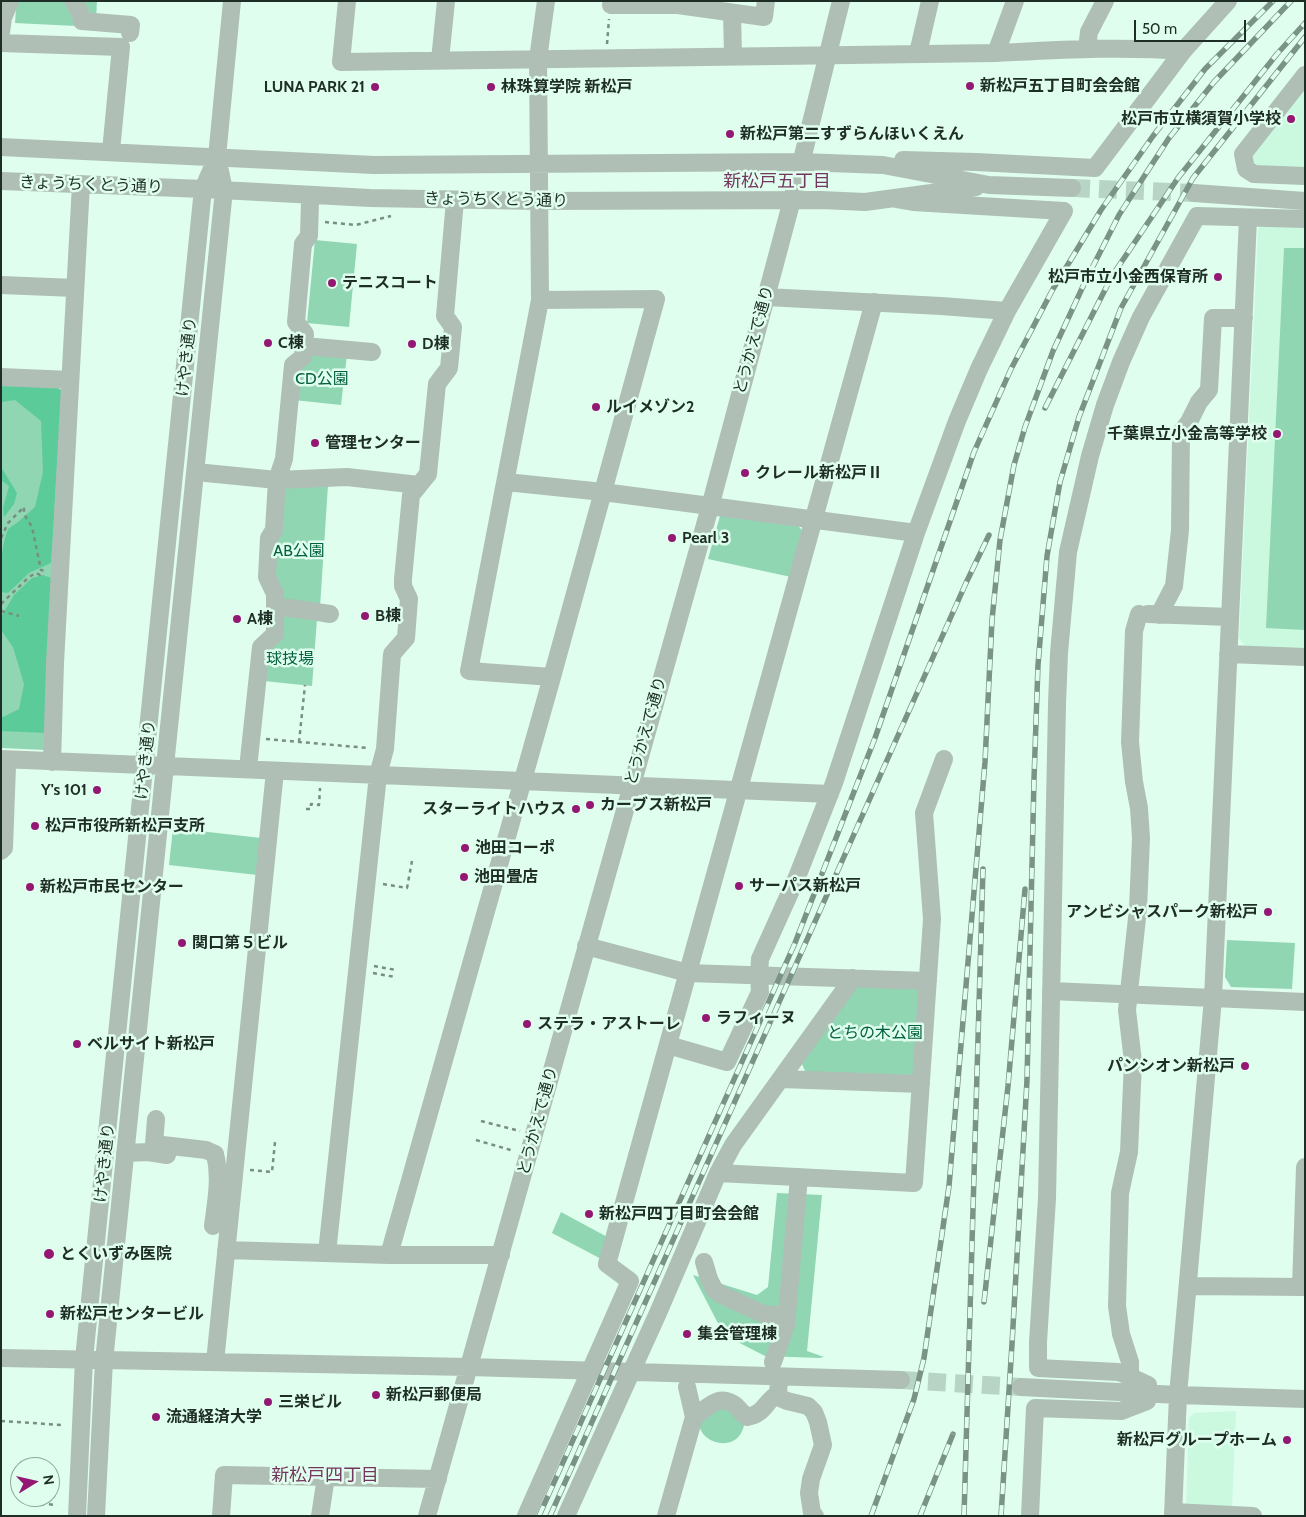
<!DOCTYPE html>
<meta charset="utf-8">
<style>
body{margin:0}
#map{position:relative;width:1306px;height:1517px;overflow:hidden;background:#dffeed;font-family:Cabin,sans-serif}
canvas{display:block}
.frame{position:absolute;inset:0;border:2px solid #1e2d25;pointer-events:none}
.north{position:absolute;left:10px;top:1457px;width:50px;height:50px;box-sizing:border-box;background:#dffeed;border:1px solid #92aa9d;border-radius:50%;rotate:81deg;font-size:14px;font-weight:700;line-height:20px;text-align:center;color:#1e2d25}
.north::after{content:'';display:block;margin:auto;width:18px;height:22px;background:#941873;clip-path:polygon(50% 0,100% 100%,50% 72%,0 100%)}
.scale{position:absolute;left:1134px;top:20px;width:112px;height:22px;box-sizing:border-box;border:2px solid #1e2d25;border-top:0;padding-left:6px;font-size:15px;line-height:18px;white-space:nowrap;color:#1e2d25;-webkit-text-stroke:4px #dffeed;paint-order:stroke}
</style>
<div id="map">
<canvas width="1306" height="1517"></canvas>
<div class="frame"></div>
<div class="north">N</div>
<div class="scale">50 m</div>
</div>
<script>
const ctx = document.querySelector('canvas').getContext('2d');
ctx.lineJoin = 'round';
function fill(path, color) {
  ctx.fillStyle = color;
  ctx.fill(path, 'evenodd');
}
function strokePath(path, color, width, dash) {
  ctx.strokeStyle = color;
  ctx.lineWidth = width;
  ctx.lineCap = dash ? 'butt' : 'round';
  ctx.setLineDash(dash || []);
  ctx.stroke(path);
}
function write(font, color, halo, rows, align = 'center') {
  ctx.font = font + ' Cabin,"Noto Sans JP",sans-serif';
  ctx.lineWidth = 5;
  ctx.setLineDash([]);
  ctx.textBaseline = 'middle';
  ctx.strokeStyle = halo;
  ctx.fillStyle = color;
  for (const [text, x, y, turn = 0] of rows) {
    ctx.save();
    ctx.translate(x, y);
    ctx.rotate((+turn || 0) * Math.PI / 180);
    ctx.textAlign = isNaN(turn) ? turn : align;
    if (halo) ctx.strokeText(text, 0, 0);
    ctx.fillText(text, 0, 0);
    ctx.restore();
  }
}
fill(new Path2D(`
 M1305 86V170L1257 168 1252 160 1251 152Z
 M1265 222 1305 224V649L1245 646 1239 638 1258 229Z
 M1236 1411 1232 1509 1186 1507 1189 1418 1194 1413Z`), '#caf9e0');
fill(new Path2D(`
 M19 1H67L76 26 15 23 16 9Z
 M79 1H97L96 20Z
 M315 240 357 244 349 327 307 323Z
 M1284 248H1305V630L1266 628Z
 M310 352 347 355 341 405 294 400 298 368Z
 M1 385 58 387 62 391 46 750 1 748Z
 M328 485 320 607 282 601 274 577 281 493 286 486Z
 M720 516 797 525 801 529 802 535 791 577 708 559Z
 M279 614 317 619 312 686 264 681 267 648Z
 M173 828 261 838 257 875 169 865Z
 M1227 940 1295 943 1292 989 1231 987 1225 977Z
 M912 985 919 990 913 1075 806 1073 801 1062 855 987Z
 M777 1193 822 1195 807 1351 824 1357 819 1358 765 1356 724 1335 693 1275 757 1295 768 1287Z
 M561 1212 611 1239 605 1261 552 1233Z
 M712 1400 745 1420C741 1460 690 1441 701 1417 703 1411 709 1406 712 1400Z`), '#90d6b3');
fill(new Path2D(`
 M1 386 58 388 62 391 51 563 29 573 8 593 1 592C1 570 0 550 8 529L18 522 35 507 43 472 41 421 15 400 1 402Z
 M1 467 17 493 14 504 4 517 3 508 9 486 1 480Z
 M43 575 51 578 47 733 1 731V718L19 709 24 684 13 647 1 630V617L14 595 32 578Z`), '#5bcb99');
strokePath(new Path2D(`
 M1072 188 1194 193
 M901 1380 1021 1387`), '#b8d4c5', 18, [18, 9]);
strokePath(new Path2D(`
 M607 44 609 19
 M325 222 356 225 391 216
 M1 538 8 523 24 507V514L32 527 41 570 45 571
 M1 604 29 577 36 573 40 575 43 573
 M1 611 19 616
 M266 739 368 748
 M299 742 305 685
 M306 809H311V804L319 805 320 788
 M383 884 407 888 412 861
 M374 966 396 970
 M373 973 395 977
 M481 1121 520 1131
 M476 1140 514 1151
 M250 1170 272 1172 275 1142
 M1 1421 62 1425
 M33 1503 57 1505`), '#788e82', 2.5, [4, 4]);
strokePath(new Path2D(`
 M73 1 80 12 82 21 131 25 130 33
 M347 1 341 62 996 53C1058 50 1121 46 1183 51
 M546 1 538 59 540 300 469 671 552 677
 M612 1 611 5H678L764 17 766 1
 M732 13 733 56
 M1 32 3 18 10 1
 M1 43 121 47 111 151
 M1087 49 1089 32 1105 1
 M918 53 930 1
 M996 53 1015 1
 M440 60 446 1
 M1305 75 1243 154 1246 169 1254 174 1305 176
 M1 147 374 165 801 162 883 165 989 185 1072 188
 M903 160 976 162 1095 168 1183 51 1228 1
 M1 181 203 189 370 198 539 201 821 200 865 202 976 187
 M1194 193 1305 201
 M1 285 75 288
 M766 297 941 306 1007 311
 M304 346 372 352
 M1 377 70 380
 M206 473 277 480 347 477 419 485
 M506 482 603 492 916 533
 M276 607C294 608 312 611 330 614
 M1148 614 1230 617
 M1159 615 1174 586 1180 530 1181 432 1189 422 1199 402 1209 390 1213 318H1244
 M1228 654 1305 657
 M1 759 830 794
 M249 759 261 647 275 634V594L267 577 269 538 274 530 277 480 284 459 293 365 303 357 305 334 296 322 303 244 309 236 310 201
 M52 762 55 663 81 184
 M1 851 4 848 7 766
 M586 946 688 973 928 981
 M1051 991 1305 1002
 M668 1045 727 1062 760 992 759 976 760 959 797 877 834 783 916 533 957 421 979 369 1007 311 1064 211 913 202 896 199
 M781 1079 921 1084
 M156 1119 154 1144 206 1150 215 1154C221 1178 216 1202 213 1226
 M125 1153 148 1152 167 1155
 M718 1173 914 1183 932 919 924 813 944 759
 M226 1250 389 1255H501
 M327 1253 378 775 385 749 392 654 406 638 409 599 403 586V579L411 495 428 474 437 384 449 368 453 327 445 316 455 200
 M389 1255 552 677 656 299 540 300
 M704 1262 709 1279 714 1289 720 1294 763 1314 786 1316
 M1188 1286 1305 1287
 M1301 1287 1305 1167
 M1 1358 469 1367 901 1380
 M215 1362 275 771
 M773 1362 786 1325 799 1177
 M779 1376 778 1397 787 1401 808 1406 814 1412 818 1422 823 1445 811 1479 809 1493 812 1513 815 1516
 M1130 1377V1362L1121 1334 1117 1306 1120 1193 1129 1152 1133 1062 1127 1010 1138 909 1141 838 1139 808 1134 782 1130 742 1134 631 1139 614
 M1021 1387 1178 1395 1305 1399
 M694 1417C708 1408 719 1392 736 1406 740 1410 743 1414 747 1417 765 1414 764 1402 778 1394
 M1173 1512 1253 1516
 M77 1516 84 1359 203 189 217 157
 M96 1516 104 1361 224 190 217 157 232 1
 M221 1516 224 1475 438 1479
 M320 1516 326 1477
 M427 1516 710 507 792 200 841 1
 M526 1516 630 1281 607 1264 874 302
 M566 1516 658 1313 718 1173 733 1145 853 978
 M666 1516 694 1417 687 1387
 M1030 1516 1035 1408 1121 1411 1147 1401 1148 1385 1124 1374 1118 1372 1038 1368V1342L1047 1198 1057 704 1059 653 1068 552 1090 456 1105 405 1121 362 1141 317 1197 216 1305 219
 M1173 1516 1178 1395 1213 998 1248 218`), '#afbfb6', 18);
const rail = new Path2D(`
 M1045 408 1112 276 1178 178 1277 54 1305 23
 M984 1302 1008 1086 1025 889
 M539 1516 795 943 875 738 974 452 1011 369 1053 289 1101 210 1153 136 1205 69 1273 1
 M550 1516 966 583 989 535
 M871 1516 914 1399 924 1358 949 1186 985 762 992 620 1000 540 1014 465 1025 427 1053 351 1085 282 1119 215 1169 138 1214 82 1291 1
 M920 1516 953 1434
 M964 1516 983 869
 M1001 1516 1012 1344 1027 1080 1034 779 1038 665 1047 556 1060 482 1079 417 1121 308 1193 178 1305 37`);
strokePath(rail, '#7b9286', 5.5);
strokePath(rail, '#dffeed', 4, [11]);
for (const [x, y, r, color] of [
 [970,86,5,"#941873"],
 [375,87,5,"#941873"],
 [491,87,5,"#941873"],
 [1291,119,5,"#941873"],
 [730,134,5,"#941873"],
 [1218,277,5,"#941873"],
 [332,283,5,"#941873"],
 [268,343,5,"#941873"],
 [412,344,5,"#941873"],
 [596,407,5,"#941873"],
 [1277,434,5,"#941873"],
 [315,443,5,"#941873"],
 [745,473,5,"#941873"],
 [672,538,5,"#941873"],
 [365,616,5,"#941873"],
 [237,619,5,"#941873"],
 [97,790,5,"#941873"],
 [590,805,5,"#941873"],
 [576,809,5,"#941873"],
 [35,826,5,"#941873"],
 [465,848,5,"#941873"],
 [464,877,5,"#941873"],
 [739,886,5,"#941873"],
 [30,887,5,"#941873"],
 [1268,912,5,"#941873"],
 [182,943,5,"#941873"],
 [706,1018,5,"#941873"],
 [527,1024,5,"#941873"],
 [77,1044,5,"#941873"],
 [1245,1066,5,"#941873"],
 [589,1214,5,"#941873"],
 [49,1254,6,"#941873"],
 [50,1314,5,"#941873"],
 [687,1334,5,"#941873"],
 [376,1395,5,"#941873"],
 [268,1402,5,"#941873"],
 [156,1417,5,"#941873"],
 [1287,1440,5,"#941873"]
]) {
  const dot = new Path2D();
  dot.arc(x, y, r, 0, 2 * Math.PI);
  ctx.fillStyle = color;
  ctx.fill(dot);
  strokePath(dot, '#dffeed', 2);
}
write('bold 16px', '#1e2d25', '#dffeed', [
 ["新松戸五丁目町会会館",980,86],
 ["LUNA PARK 21",365,87,"right"],
 ["林珠算学院 新松戸",501,87],
 ["松戸市立横須賀小学校",1281,119,"right"],
 ["新松戸第二すずらんほいくえん",740,134],
 ["松戸市立小金西保育所",1208,277,"right"],
 ["テニスコート",342,283],
 ["C棟",278,343],
 ["D棟",422,344],
 ["ルイメゾン2",606,407],
 ["千葉県立小金高等学校",1267,434,"right"],
 ["管理センター",325,443],
 ["クレール新松戸Ⅱ",755,473],
 ["Pearl 3",682,538],
 ["B棟",375,616],
 ["A棟",247,619],
 ["Y's 101",87,790,"right"],
 ["カーブス新松戸",600,805],
 ["スターライトハウス",566,809,"right"],
 ["松戸市役所新松戸支所",45,826],
 ["池田コーポ",475,848],
 ["池田畳店",474,877],
 ["サーパス新松戸",749,886],
 ["新松戸市民センター",40,887],
 ["アンビシャスパーク新松戸",1258,912,"right"],
 ["関口第５ビル",192,943],
 ["ラフィーヌ",716,1018],
 ["ステラ・アストーレ",537,1024],
 ["ベルサイト新松戸",87,1044],
 ["パンシオン新松戸",1235,1066,"right"],
 ["新松戸四丁目町会会館",599,1214],
 ["とくいずみ医院",60,1254],
 ["新松戸センタービル",60,1314],
 ["集会管理棟",697,1334],
 ["新松戸郵便局",386,1395],
 ["三栄ビル",278,1402],
 ["流通経済大学",166,1417],
 ["新松戸グループホーム",1277,1440,"right"]
], 'left');
write('16px', '#1e2d25', '#dffeed', [
 ["きょうちくとう通り",91,185,2],
 ["きょうちくとう通り",496,200,1],
 ["とうかえで通り",754,340,-75],
 ["けやき通り",187,357,-84],
 ["とうかえで通り",646,731,-74],
 ["けやき通り",146,760,-84],
 ["とうかえで通り",538,1121,-75],
 ["けやき通り",105,1163,-84]
]);
write('16px', '#036040', '#dffeed', [
 ["CD公園",322,379],
 ["AB公園",299,551],
 ["球技場",290,659],
 ["とちの木公園",875,1033]
]);
write('18px', '#73365e', '#dffeed', [
 ["新松戸五丁目",777,182],
 ["新松戸四丁目",325,1476]
]);
</script>
